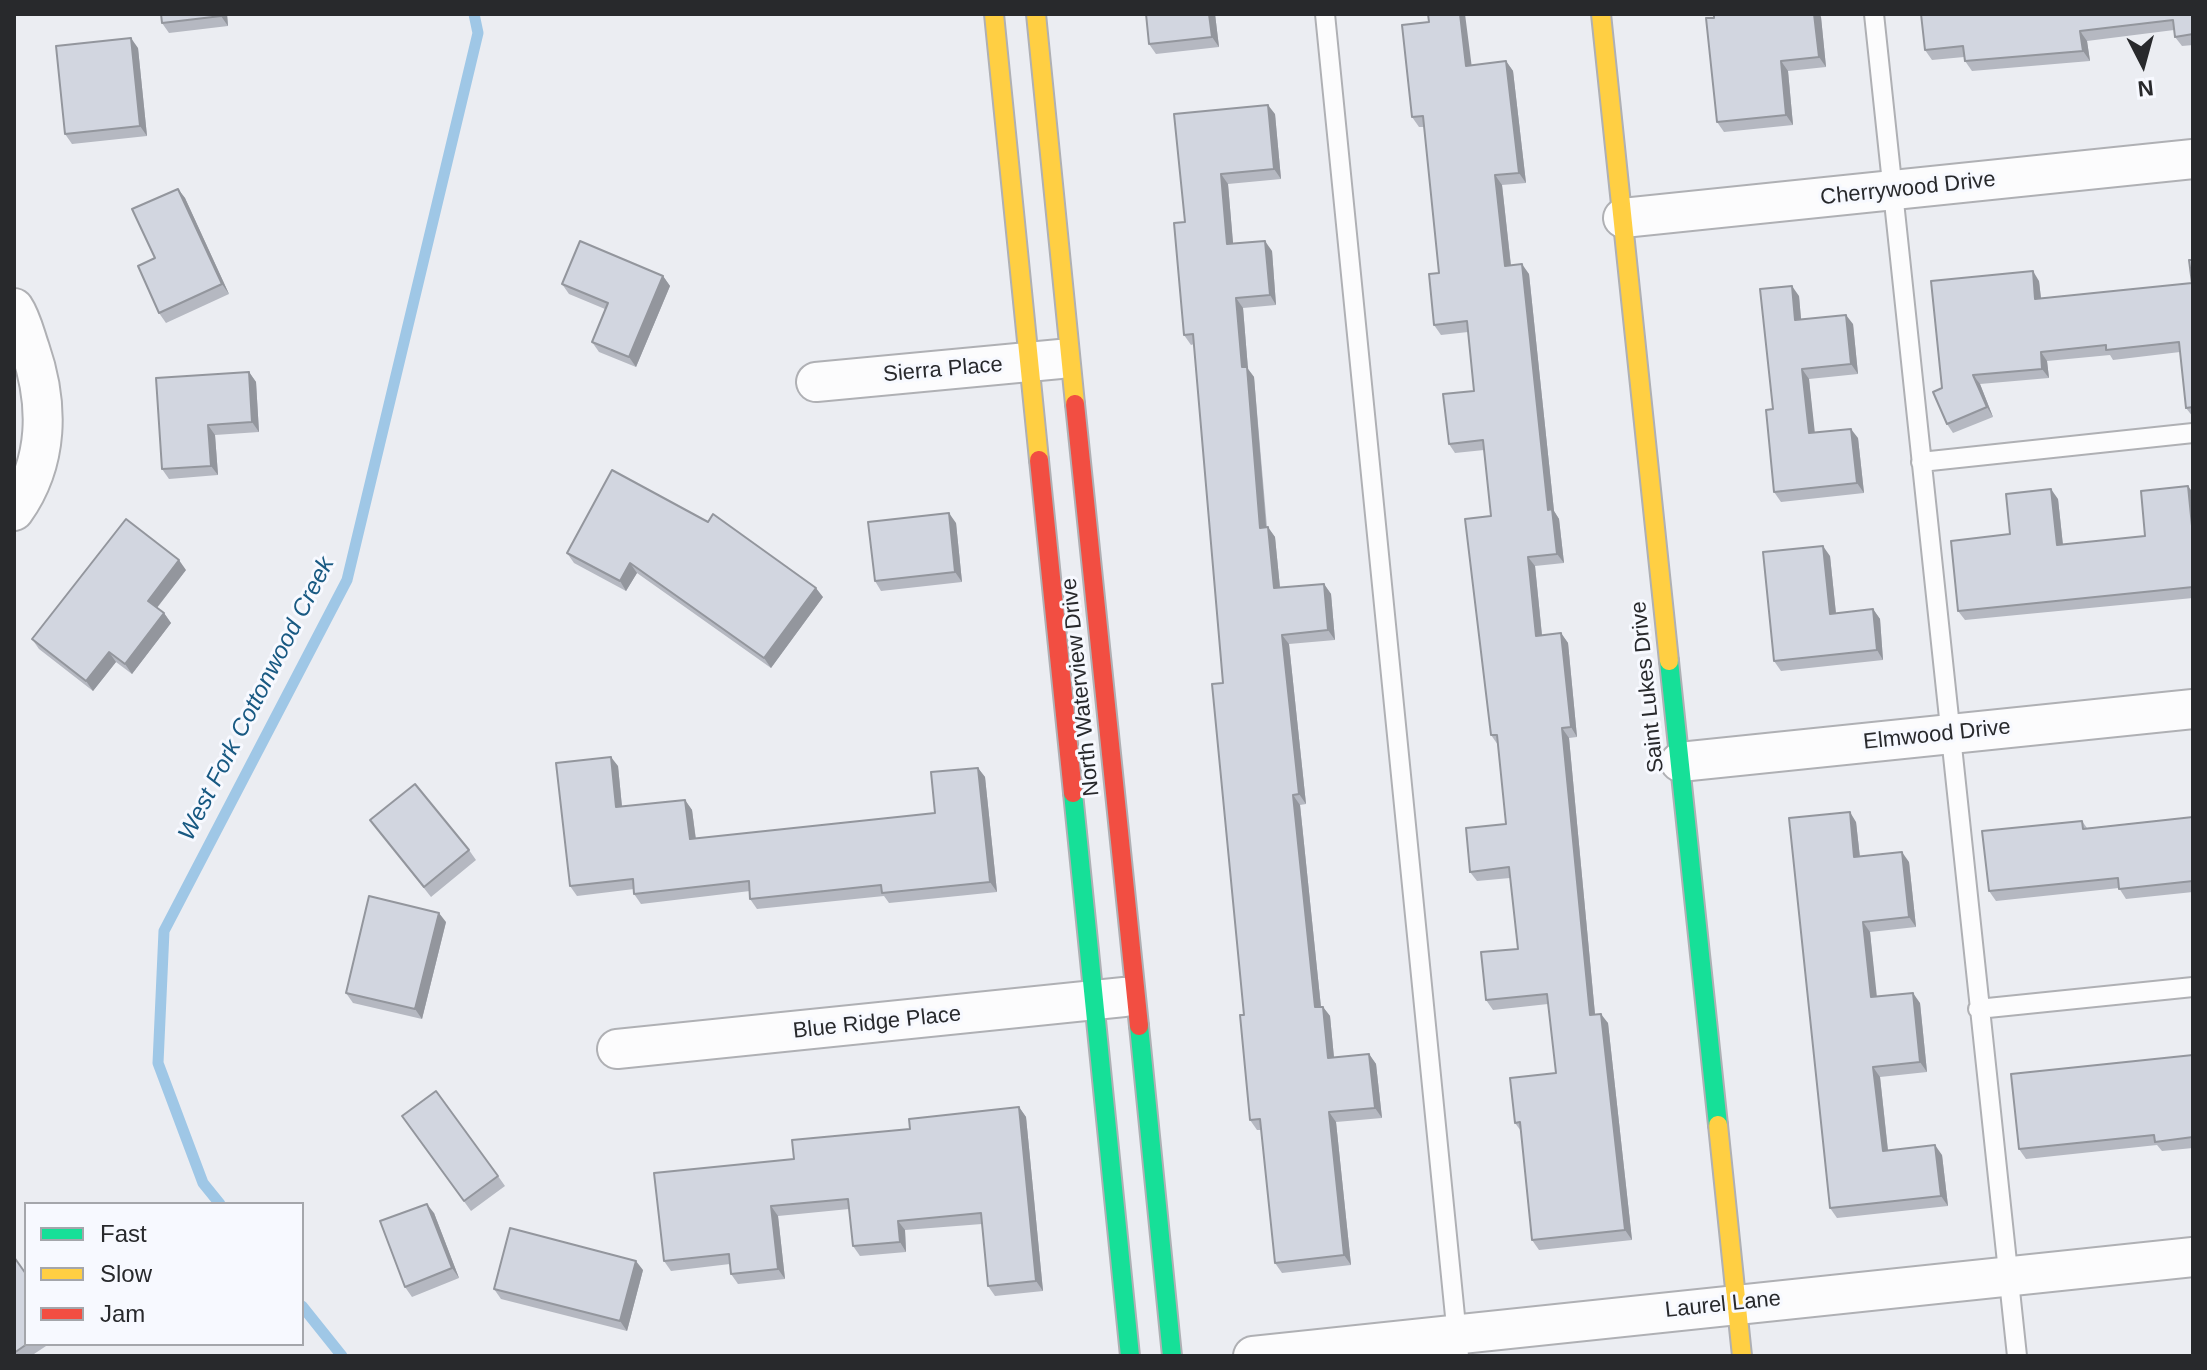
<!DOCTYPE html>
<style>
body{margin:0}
#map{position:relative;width:2207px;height:1370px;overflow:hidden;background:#ebedf2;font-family:Helvetica,sans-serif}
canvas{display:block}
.frame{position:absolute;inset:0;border:16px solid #28292c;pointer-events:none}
.legend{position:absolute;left:24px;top:1202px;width:280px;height:144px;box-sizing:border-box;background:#f7f9ff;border:2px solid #a4a6ab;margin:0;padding:10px 14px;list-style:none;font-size:24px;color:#28292c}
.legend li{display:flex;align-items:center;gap:16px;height:40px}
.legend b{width:40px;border:2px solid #a4a6ab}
.north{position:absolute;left:2103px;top:24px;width:80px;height:80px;-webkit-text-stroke:6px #f7f9ff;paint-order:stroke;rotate:174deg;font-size:22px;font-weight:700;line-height:32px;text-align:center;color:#28292c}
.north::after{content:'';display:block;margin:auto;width:28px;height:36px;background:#28292c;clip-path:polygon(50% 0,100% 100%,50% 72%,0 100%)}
</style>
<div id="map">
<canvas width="2207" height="1370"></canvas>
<div class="frame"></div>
<ul class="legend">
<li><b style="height:10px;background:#16e098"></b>Fast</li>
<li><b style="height:10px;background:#ffcf43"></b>Slow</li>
<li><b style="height:10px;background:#f24e42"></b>Jam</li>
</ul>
<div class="north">N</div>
</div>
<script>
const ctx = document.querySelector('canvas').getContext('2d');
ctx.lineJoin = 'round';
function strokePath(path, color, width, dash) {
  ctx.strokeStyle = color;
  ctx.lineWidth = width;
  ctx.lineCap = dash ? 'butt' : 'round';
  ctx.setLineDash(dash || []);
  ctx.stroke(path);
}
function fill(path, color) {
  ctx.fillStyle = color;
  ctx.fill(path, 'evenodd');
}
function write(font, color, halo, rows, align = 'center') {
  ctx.font = font + ' Helvetica,sans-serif';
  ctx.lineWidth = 6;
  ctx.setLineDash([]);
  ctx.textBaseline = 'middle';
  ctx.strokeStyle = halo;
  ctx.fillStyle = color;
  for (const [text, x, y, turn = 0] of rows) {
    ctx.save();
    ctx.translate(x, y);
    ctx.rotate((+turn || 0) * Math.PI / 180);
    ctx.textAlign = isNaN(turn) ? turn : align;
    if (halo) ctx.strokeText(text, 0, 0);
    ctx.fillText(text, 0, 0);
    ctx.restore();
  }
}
strokePath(new Path2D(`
 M220 1204 203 1183 158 1063 164 931 347 580 478 33 474 14
 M302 1306 342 1356`), '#9fc7e6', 11);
const lane = new Path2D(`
 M1325 14 1459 1356
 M1874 14 2017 1356
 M1921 462 2193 433
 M1978 1009 2193 987`);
const street = new Path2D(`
 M1623 218 2193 159
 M14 308C22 320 25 335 30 349 49 404 49 462 14 511
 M816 382 1060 359
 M1680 762 2193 709
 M617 1049 1124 997
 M1253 1356 2193 1257`);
const fast = new Path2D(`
 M1669 661 1718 1125
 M1073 793 1130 1356
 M1139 1026 1172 1356`);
const slow = new Path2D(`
 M994 14 1039 460
 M1036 14 1075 404
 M1601 14 1669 661
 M1718 1125 1742 1356`);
const jam = new Path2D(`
 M1075 404 1139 1026
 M1039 460 1073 793`);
strokePath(lane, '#afb0b4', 22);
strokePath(street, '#afb0b4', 42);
strokePath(fast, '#afb0b4', 22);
strokePath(slow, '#afb0b4', 22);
strokePath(jam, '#afb0b4', 22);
strokePath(lane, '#fcfcfd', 18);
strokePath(street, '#fcfcfd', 38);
strokePath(fast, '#16e098', 18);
strokePath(slow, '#ffcf43', 18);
strokePath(jam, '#f24e42', 18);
fill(new Path2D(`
 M227 14 228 26 169 33 162 23Z
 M1215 14 1219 47 1156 54 1149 44Z
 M1714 14H1819L1821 17 1826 67 1788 71 1793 125 1724 132 1717 122Z
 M2193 14V45L2182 46 2175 37 2174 30 2087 41 2090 61 1972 71 1965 61 1964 57 1932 60 1925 50Z
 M1429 22 1471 65 1506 61 1513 71 1526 183 1502 185 1511 265 1529 274 1554 511 1559 519 1564 563 1535 566 1542 635 1561 633 1568 643 1577 737 1569 738 1595 1014 1608 1023 1632 1240 1539 1250 1532 1240 1521 1131 1515 1123 1556 1073 1548 1004 1493 1010 1486 1000 1518 949 1510 878 1477 881 1470 872 1506 824 1498 745 1491 735V516L1484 450 1455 453 1449 444 1474 391 1468 332 1441 335 1434 325 1439 273 1424 127H1419L1412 117Z
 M138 48 147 136 72 144 65 134Z
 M1174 114H1275L1281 179 1228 184 1233 244 1272 251 1276 305 1243 308 1248 369 1254 377 1267 527 1275 537 1280 588 1324 584 1331 594 1335 640 1289 644 1306 804 1300 805 1321 1007H1323L1330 1016 1334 1058 1369 1054 1376 1064 1382 1118 1336 1122 1351 1265 1282 1273 1275 1263 1261 1130H1257L1250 1120 1223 683 1194 344 1191 345 1184 335 1185 222Z
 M178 189 185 198 229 294 166 323 159 313 155 258Z
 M2193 260V417L2186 408 2180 352 2113 360 2110 355 2047 361 2049 378 1980 384 1993 417 1953 433 1947 424 1942 388 2039 281 2041 298 2192 283Z
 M663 276 670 286 636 367 599 352 592 342 605 309 569 294 562 284Z
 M1799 296 1801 319 1853 324 1858 374 1809 379 1814 432 1858 438 1864 493 1781 502 1774 492 1773 409Z
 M249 372 256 382 259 432 215 435 218 475 169 479 162 469Z
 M2188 486 2193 493V598L1965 620 1958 611 2010 534 2058 499 2063 545 2145 536Z
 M956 523 962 582 881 591 875 581Z
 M567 553 823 597 771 668 637 573 626 591 574 563Z
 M1830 556 1836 613 1873 609 1880 619 1883 660 1781 671 1774 661Z
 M186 570 157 608 164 613 171 623 132 674 116 662 93 691 39 649 32 639Z
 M618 766 622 807 685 800 692 810 696 839 935 813 978 768 985 777 997 892 889 903 884 896 757 909 750 899V891L641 904 634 894V889L577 896 570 886Z
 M2193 817V892L2126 899 2119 888 1996 901 1989 891 2082 821 2087 828Z
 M370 820 469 850 476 860 431 897Z
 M1856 822 1860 857 1909 862 1916 927 1870 932 1876 997 1920 1003 1927 1072 1880 1077 1888 1150 1942 1155 1948 1206 1837 1218 1830 1208Z
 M446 922 422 1019 353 1003 346 993Z
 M2193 1055V1148L2162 1151 2157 1145 2026 1159 2019 1149Z
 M1019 1107 1026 1117 1043 1291 995 1296 988 1286 982 1224 905 1230 906 1252 860 1256 853 1246 849 1209 778 1216 785 1279 738 1284 731 1274 730 1264 671 1271 664 1261 794 1159 910 1129Z
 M402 1116 498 1176 505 1186 471 1211Z
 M434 1213 459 1278 412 1297 405 1287Z
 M14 1257 26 1344H49L31 1356H14Z
 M643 1270 627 1331 501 1299 494 1289Z`), '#b5b8c1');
fill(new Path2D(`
 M221 14H227L228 26 221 16Z
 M1209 14H1215L1219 47 1212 37Z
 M1460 14H1465L1473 76 1466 66Z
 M1814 14H1819L1821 17 1826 67 1819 57Z
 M2080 31 2087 41 2090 61 2083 51Z
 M131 38 138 48 147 136 140 126Z
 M1506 61 1513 71 1526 183 1519 173Z
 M1781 61 1788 71 1793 125 1786 115Z
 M1268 105 1275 114 1281 179 1274 169Z
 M1221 174 1228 184 1234 254 1227 244Z
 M1495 175 1502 185 1512 276 1505 266Z
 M178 189 185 198 229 294 222 284Z
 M1265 241 1272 251 1276 305 1270 295Z
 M1522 264 1529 274 1554 511 1559 519 1564 563 1557 554 1548 510Z
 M2033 271 2039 281 2042 308 2035 299Z
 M663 276 670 286 636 367 629 357Z
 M1792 286 1799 296 1802 330 1795 320Z
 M1236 298 1243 308 1248 369 1254 377 1267 538 1260 528 1242 367Z
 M1846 315 1853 324 1858 374 1851 364Z
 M2041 352 2047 361 2049 378 2042 369Z
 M1802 369 1809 379 1816 443 1809 433Z
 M249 372 256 382 259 432 252 422Z
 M1973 375 1980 384 1993 417 1987 407Z
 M208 425 215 435 218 475 211 466Z
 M1851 429 1858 438 1864 493 1857 483Z
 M2188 486 2193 493V527L2192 526Z
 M2051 489 2058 499 2064 555 2057 545Z
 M949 513 956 523 962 582 955 572Z
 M1268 527 1275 537 1281 598 1274 588Z
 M1823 546 1830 556 1837 624 1830 614Z
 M1528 557 1535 566 1543 646 1536 636Z
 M179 560 186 570 155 610 148 601Z
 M630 563 637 573 626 591 620 581Z
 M1324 584 1331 594 1335 640 1328 630Z
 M816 588 823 597 771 668 764 658Z
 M1873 609 1880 619 1883 660 1877 650Z
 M164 613 171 623 132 674 125 664Z
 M1561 633 1568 643 1577 737 1571 727Z
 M1282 635 1289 644 1306 804 1299 794Z
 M109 652 116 662 93 691 86 681Z
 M1562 728 1569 738 1596 1025 1590 1015Z
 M611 757 618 766 623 817 616 807Z
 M978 768 985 777 997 892 990 882Z
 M1293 795 1300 805 1322 1017 1315 1007Z
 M685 800 692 810 697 849 690 839Z
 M1850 812 1856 822 1861 867 1854 857Z
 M1902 852 1909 862 1916 927 1909 917Z
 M439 913 446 922 422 1019 415 1009Z
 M1863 922 1870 932 1878 1007 1871 997Z
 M1913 993 1920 1003 1927 1072 1920 1062Z
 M1323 1007 1330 1016 1335 1068 1328 1058Z
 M1601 1014 1608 1023 1632 1240 1625 1230Z
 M1369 1054 1376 1064 1382 1118 1375 1108Z
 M1873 1067 1880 1077 1889 1161 1883 1151Z
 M1019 1107 1026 1117 1043 1291 1036 1281Z
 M1329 1112 1336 1122 1351 1265 1344 1255Z
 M1935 1145 1942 1155 1948 1206 1941 1196Z
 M427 1204 434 1213 459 1278 452 1268Z
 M771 1206 778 1216 785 1279 778 1269Z
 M898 1221 905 1230 906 1252 900 1242Z
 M636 1261 643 1270 627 1331 620 1321Z`), '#93969d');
const building = new Path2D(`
 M161 14H221V16L162 23Z
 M1146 14H1209L1212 37 1149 44Z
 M1428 14H1460L1466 66 1506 61 1519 173 1495 175 1505 266 1522 264 1548 510 1552 509 1557 554 1528 557 1536 636 1561 633 1571 727 1562 728 1590 1015 1601 1014 1625 1230 1532 1240 1520 1122 1515 1123 1510 1078 1556 1073 1547 994 1486 1000 1481 952 1518 949 1509 867 1470 872 1466 828 1506 824 1497 735H1491L1465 519 1491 516 1483 440 1449 444 1443 394 1474 391 1467 321 1434 325 1429 274 1439 273 1423 116 1412 117 1402 25 1429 22Z
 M1714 14H1814L1819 57 1781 61 1786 115 1717 122 1706 18H1714Z
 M1921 14H2193V34L2175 37 2173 20 2080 31 2083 51 1965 61 1963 46 1925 50Z
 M131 38 140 126 65 134 56 46Z
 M1268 105 1274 169 1221 174 1227 244 1265 241 1270 295 1236 298 1242 367H1247L1260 528 1268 527 1274 588 1324 584 1328 630 1282 635 1299 794 1293 795 1315 1007H1323L1328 1058 1369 1054 1375 1108 1329 1112 1344 1255 1275 1263 1260 1119 1250 1120 1240 1015H1244L1212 684 1223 683 1193 334 1184 335 1174 223 1185 222 1174 114Z
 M178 189 222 284 159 313 138 266 155 258 132 209Z
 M580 241 663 276 629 357 592 342 608 303 562 284Z
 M2189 260H2193V407L2186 408 2179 342 2106 350V345L2041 352 2042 369 1973 375 1987 407 1947 424 1933 392 1942 388 1931 281 2033 271 2035 299 2192 283Z
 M1792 286 1795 320 1846 315 1851 364 1802 369 1809 433 1851 429 1857 483 1774 492 1766 410 1773 409 1760 289Z
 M249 372 252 422 208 425 211 466 162 469 156 378Z
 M612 470 708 522 713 514 816 588 764 658 630 563 620 581 567 553Z
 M2188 486 2192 526 2193 525V587L1958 611 1951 541 2010 534 2006 494 2051 489 2057 545 2145 536 2141 491Z
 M949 513 955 572 875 581 868 522Z
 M126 519 179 560 148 601 164 613 125 664 109 652 86 681 32 639Z
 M1823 546 1830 614 1873 609 1877 650 1774 661 1763 552Z
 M611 757 616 807 685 800 690 839 935 813 931 772 978 768 990 882 882 893 881 885 750 899 749 881 634 894 633 879 570 886 556 763Z
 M415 784 469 850 424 887 370 820Z
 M1850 812 1854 857 1902 852 1909 917 1863 922 1871 997 1913 993 1920 1062 1873 1067 1883 1151 1935 1145 1941 1196 1830 1208 1789 818Z
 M2193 817V881L2119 889 2118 878 1989 891 1982 831 2082 821 2083 829Z
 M369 896 439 913 415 1009 346 993Z
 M2193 1055V1137L2155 1142 2154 1135 2019 1149 2011 1074Z
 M436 1091 498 1176 464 1201 402 1116Z
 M1019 1107 1036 1281 988 1286 981 1213 898 1221 900 1242 853 1246 848 1199 771 1206 778 1269 731 1274 729 1254 664 1261 654 1173 794 1159 792 1140 910 1129 909 1119Z
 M427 1204 452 1268 405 1287 380 1221Z
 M510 1228 636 1261 620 1321 494 1289Z
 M14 1257 26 1274V1344H27L14 1353Z`);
fill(building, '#d2d6e0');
strokePath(building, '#93969d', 2);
write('22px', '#28292c', '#f7f9ff', [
 ["Cherrywood Drive",1908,189,-6],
 ["Sierra Place",943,370,-5],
 ["North Waterview Drive",1081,687,-96],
 ["Saint Lukes Drive",1648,687,-96],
 ["Elmwood Drive",1937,735,-6],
 ["Blue Ridge Place",877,1023,-6],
 ["Laurel Lane",1723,1305,-6]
]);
write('italic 24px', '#185982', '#f7f9ff', [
 ["West Fork Cottonwood Creek",257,699,-63]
]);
</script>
